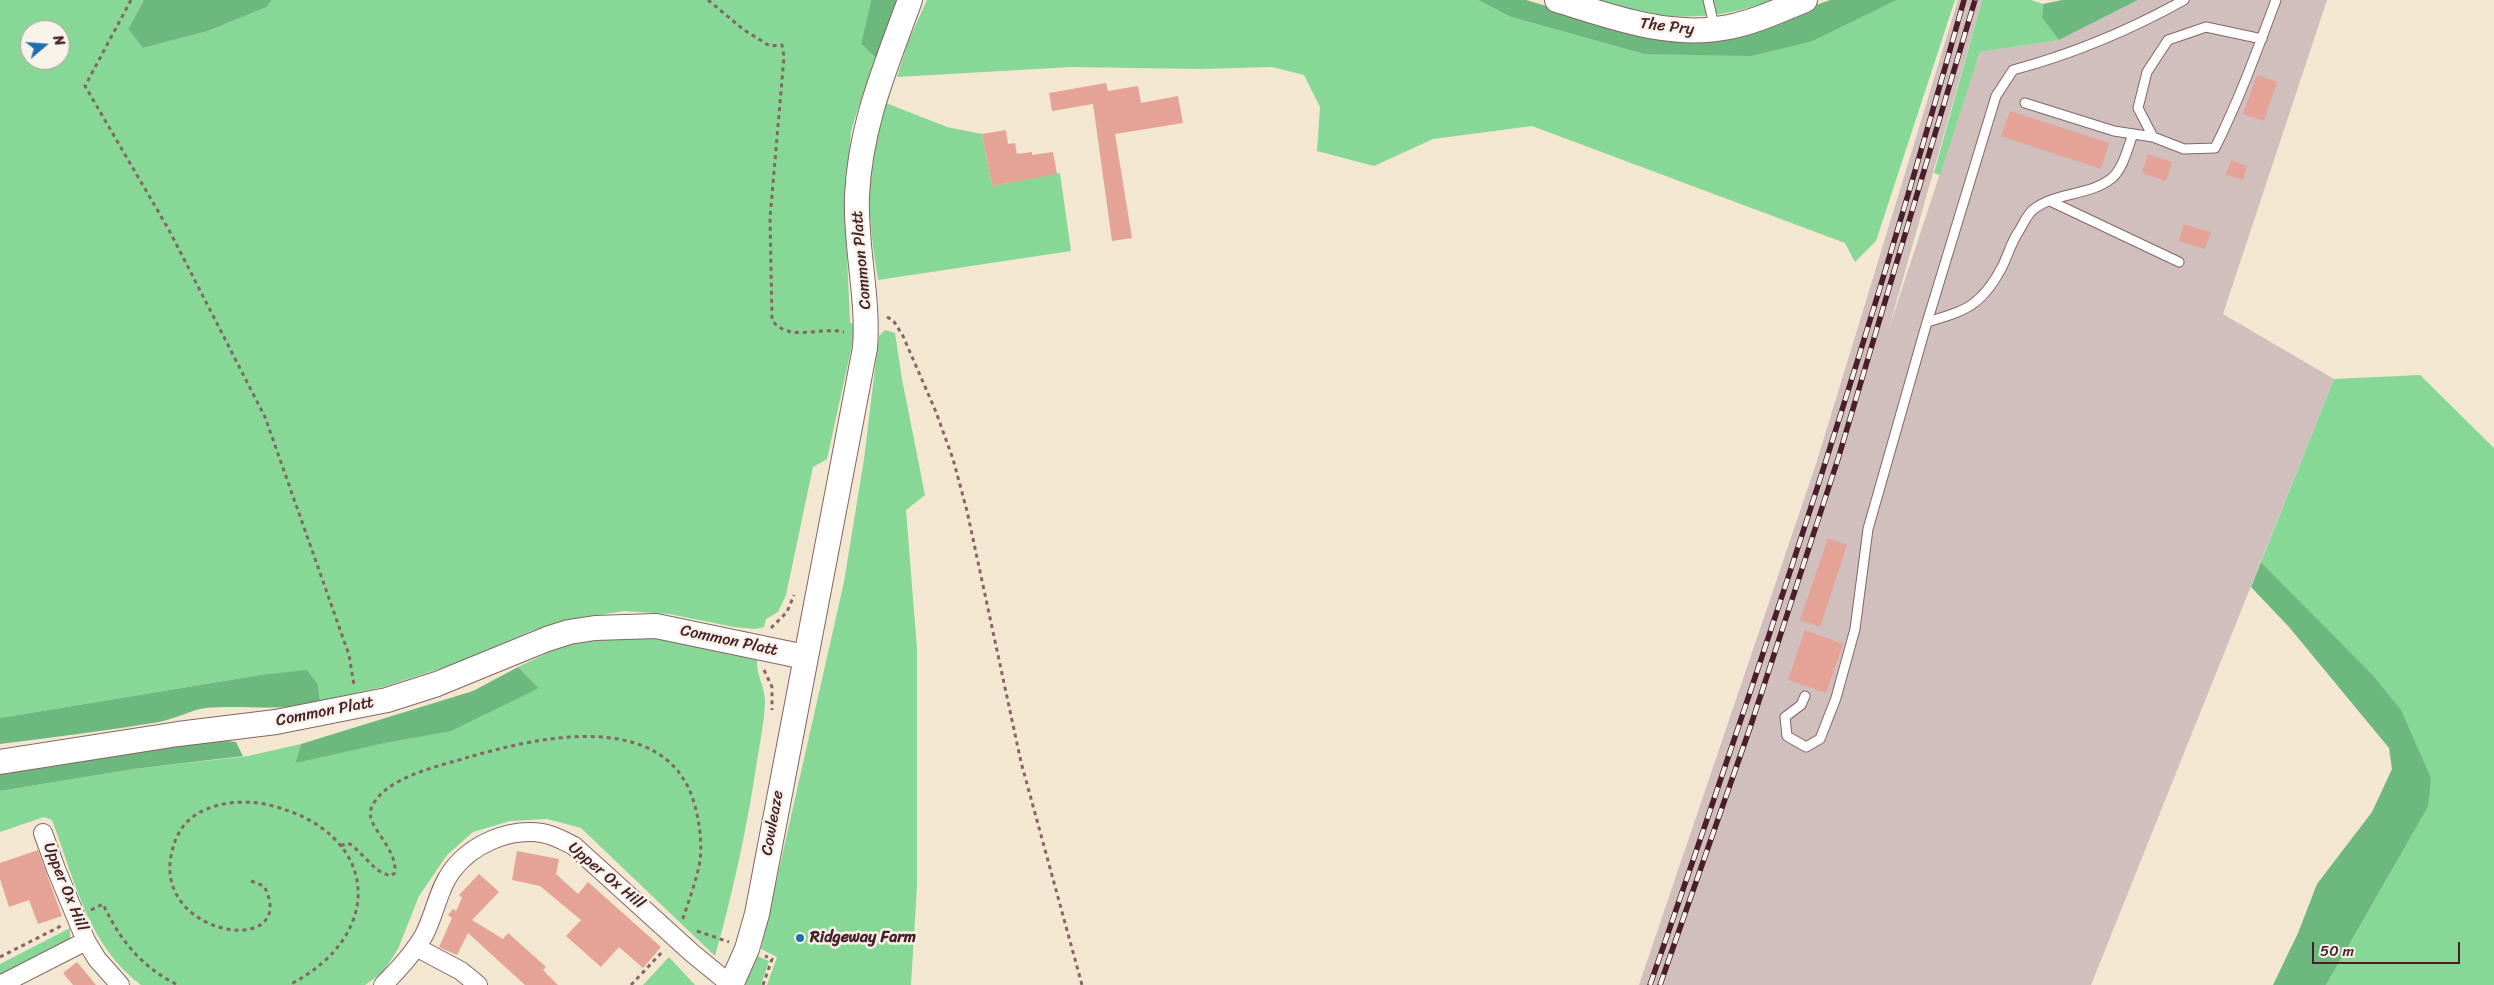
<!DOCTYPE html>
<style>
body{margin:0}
#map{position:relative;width:2494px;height:985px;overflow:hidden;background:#f3e7d1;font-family:Sriracha,sans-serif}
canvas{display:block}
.north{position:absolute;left:20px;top:20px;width:50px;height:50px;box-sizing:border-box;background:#f7f3e8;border:1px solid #b29e9c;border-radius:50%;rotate:72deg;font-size:14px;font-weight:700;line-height:20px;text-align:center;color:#4a1f2b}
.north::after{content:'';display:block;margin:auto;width:18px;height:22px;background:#1f6fb2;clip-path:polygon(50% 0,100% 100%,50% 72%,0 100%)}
.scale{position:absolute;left:2312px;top:942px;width:148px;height:22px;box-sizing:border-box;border:2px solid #4a1f2b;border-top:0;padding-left:6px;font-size:15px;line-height:18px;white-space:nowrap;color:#4a1f2b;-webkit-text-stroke:4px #f7f3e8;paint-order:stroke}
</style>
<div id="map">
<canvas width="2494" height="985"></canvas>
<div class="north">N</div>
<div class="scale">50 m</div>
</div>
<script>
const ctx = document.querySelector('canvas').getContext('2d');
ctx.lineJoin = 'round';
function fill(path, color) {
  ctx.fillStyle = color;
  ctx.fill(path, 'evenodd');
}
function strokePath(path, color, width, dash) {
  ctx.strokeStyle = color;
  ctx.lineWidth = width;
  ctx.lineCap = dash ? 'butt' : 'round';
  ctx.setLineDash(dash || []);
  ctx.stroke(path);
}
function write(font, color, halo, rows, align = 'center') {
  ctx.font = font + ' Sriracha,sans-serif';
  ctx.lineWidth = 5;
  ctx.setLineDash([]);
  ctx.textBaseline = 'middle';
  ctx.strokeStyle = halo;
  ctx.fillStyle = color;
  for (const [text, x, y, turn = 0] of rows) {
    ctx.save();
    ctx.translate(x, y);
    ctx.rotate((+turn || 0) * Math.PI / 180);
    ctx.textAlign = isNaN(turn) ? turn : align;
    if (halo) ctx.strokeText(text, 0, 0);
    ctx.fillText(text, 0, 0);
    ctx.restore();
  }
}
fill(new Path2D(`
 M1958 0H1982L1889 328 1980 52 2059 40 2138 0H2327L2223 314 2334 379 2091 985H1639L1816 464Z`), '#d1bfbd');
fill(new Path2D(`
 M0 0H144L128 29 143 48 208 31 267 7 272 0H871L861 44 877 59 863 93 851 131 845 213 850 322 856 327 827 459 813 467 786 595 778 612 766 619 764 627 755 629 734 627 669 614 624 611 599 615 531 631 464 661 383 687 320 701 318 685 260 675 0 718ZM30 30H60V60H30Z
 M927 0H1478L1511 17 1644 54 1813 41 1897 0H1955L1876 241 1855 262 1845 243 1532 126 1433 139 1374 166 1317 151 1320 107 1304 75 1272 67 1201 69 1071 67 897 77 908 42Z
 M1594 0H1772C1713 23 1654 21 1594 0Z
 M1982 0H2031L2043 4 2042 18 2059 40 1980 52 1940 175 1934 173Z
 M886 103 947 127 982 134 992 186 1060 173 1071 251 878 280C871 238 866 195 872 152 875 136 881 119 886 103Z
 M885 330 895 333 902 379 925 495 906 510 917 649V886L911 985H767L777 957 761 949 844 582 864 459 879 336Z
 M2420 375 2494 448V985H2326L2428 807 2370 672 2261 562 2334 379Z
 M637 635 681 642 757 660C756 676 766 688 765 704 764 723 760 742 757 761 747 828 733 892 715 956L581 828 547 819 510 821 473 832 447 855 419 896 398 949 383 972 365 985H141C88 946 74 878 52 820L44 817 0 832V791L134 769 248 756 301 744 295 762 390 742 539 688 518 667 572 641Z
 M70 928V939L67 942 0 976V964Z
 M755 955 769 961 761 985H742Z
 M669 957 695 985H643Z`), '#87d796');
fill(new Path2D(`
 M144 0H272L267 7 208 31 143 48 128 29Z
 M871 0H904L877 59 861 44Z
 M1478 0H1526L1638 33H1739L1830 0H1897L1813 41 1751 56 1644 54 1511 17Z
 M2062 0H2138L2059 40 2042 18 2043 4Z
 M2261 562 2370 672 2401 710 2431 778 2428 807 2326 985H2273L2298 933 2317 884 2372 812 2392 769 2389 748 2289 627 2251 587Z
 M518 667 539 688 451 731 390 742 295 763 301 744 473 691Z
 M307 670 318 685 320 701C284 713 244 704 206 708 191 710 175 719 159 722 106 731 53 737 0 744V718L260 675Z
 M217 740 236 742 243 756 134 769 0 791V772Z`), '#6db87f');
fill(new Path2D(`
 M2257 75 2277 82 2264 121 2243 114Z
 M1106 83 1108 91 1138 86 1141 103 1178 96 1183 123 1115 134 1132 238 1112 241 1093 104 1052 111 1049 93Z
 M2010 111 2109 143 2101 169 2001 136Z
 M1006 130 1008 144 1015 143 1017 154 1032 152V155L1053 152 1057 174 992 186 982 134Z
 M2148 154 2172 162 2166 181 2142 173Z
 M2231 160 2247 166 2243 180 2226 175Z
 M2184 224 2211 232 2205 249 2179 241Z
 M1828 538 1847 545 1820 627 1800 620Z
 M1805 630 1843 644 1826 693 1788 680Z
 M38 850 62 916 38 924 29 900 9 907 0 879V863Z
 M517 851 559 859 556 874 578 894 588 882 661 947 643 968 619 947 601 967 566 936 581 920 540 886 512 880Z
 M479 874 499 892 472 920 503 939 508 933 546 967 543 970 558 985H525L468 933 457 955 439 947 452 918 448 915 453 909 456 911 462 898 459 895Z
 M77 962 96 985H73L63 973Z`), '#e5a297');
const lane = new Path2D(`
 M1708 0 1715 29
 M2262 39 2206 27 2168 40 2147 72 2138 108 2153 137 2184 149 2215 148C2239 100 2257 51 2276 0
 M2025 103 2114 131 2153 137
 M2050 201 2179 262
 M1927 322C1965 311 1981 306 2001 269 2008 256 2011 242 2019 231 2023 224 2028 213 2034 209 2056 192 2090 196 2112 178 2123 169 2128 147 2133 134
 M1805 696 1801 705 1785 717 1787 736 1806 747 1820 739 1836 698 1855 629 1868 529 1925 329 1996 96 2013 70C2073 54 2130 30 2184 0`);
const street = new Path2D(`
 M43 833 56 869 86 941
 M416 947 461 971 478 985
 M0 985 86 941 97 959 120 985
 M383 985C398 970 414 953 424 935 435 914 438 890 451 872 471 844 509 828 542 833 554 835 564 841 574 846L692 953 731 985`);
const secondary = new Path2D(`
 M1557 0C1613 17 1670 39 1729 27 1755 22 1780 10 1805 0
 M0 762 178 734 276 722 387 700 437 684 547 639 569 632 595 628 656 626 805 657
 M731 985 747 949 757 914 865 348C869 297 855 247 857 196 860 125 886 66 910 0`);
strokePath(lane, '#856565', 11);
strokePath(street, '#856565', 20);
strokePath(secondary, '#856565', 26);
strokePath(new Path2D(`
 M131 0 85 86 169 230 265 417 349 655 354 685
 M708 0 744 30 770 46 782 45 784 57 770 218 772 320C788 343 822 326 844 332
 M887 317 893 320 903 336 936 412 953 459 967 511 1021 762 1082 985
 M771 628 787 612 794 595
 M764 670 772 687V710
 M341 846 347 843 352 845 377 870 390 876 395 873C397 846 365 826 371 809 383 777 440 766 469 757 541 736 669 708 695 806 700 825 703 847 699 866 695 885 688 903 682 921
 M251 881 264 886C300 955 164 940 170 863 172 846 177 831 190 819 210 802 243 799 269 805 379 831 389 934 289 985
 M91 910 103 904C120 940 141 967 178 985
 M697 931 729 942
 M0 957 61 926
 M631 985 663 951
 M763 985 772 959 765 956`), '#856565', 3, [4, 4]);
strokePath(lane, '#fff', 9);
strokePath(street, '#fff', 18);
strokePath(secondary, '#fff', 24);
const rail = new Path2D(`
 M1650 985C1763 660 1872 332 1964 0
 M1660 985 1751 725 1838 459 1975 0`);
strokePath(rail, '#4a1f2b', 5.5);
strokePath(rail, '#f7f3e8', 4, [11]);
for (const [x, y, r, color] of [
 [800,938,5,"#1f6fb2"]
]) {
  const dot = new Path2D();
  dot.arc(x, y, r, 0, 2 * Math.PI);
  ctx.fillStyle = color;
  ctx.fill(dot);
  strokePath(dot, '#f7f3e8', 2);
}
write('16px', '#4a1f2b', '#f7f3e8', [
 ["The Pry",1667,27,7],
 ["Common Platt",862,260,-95],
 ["Common Platt",729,641,12],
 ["Common Platt",325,712,-11],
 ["Cowleaze",773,823,-80],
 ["Upper Ox Hill",606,876,40],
 ["Upper Ox Hill",65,887,68]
]);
write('bold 16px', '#4a1f2b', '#f7f3e8', [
 ["Ridgeway Farm",810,938]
], 'left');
</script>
